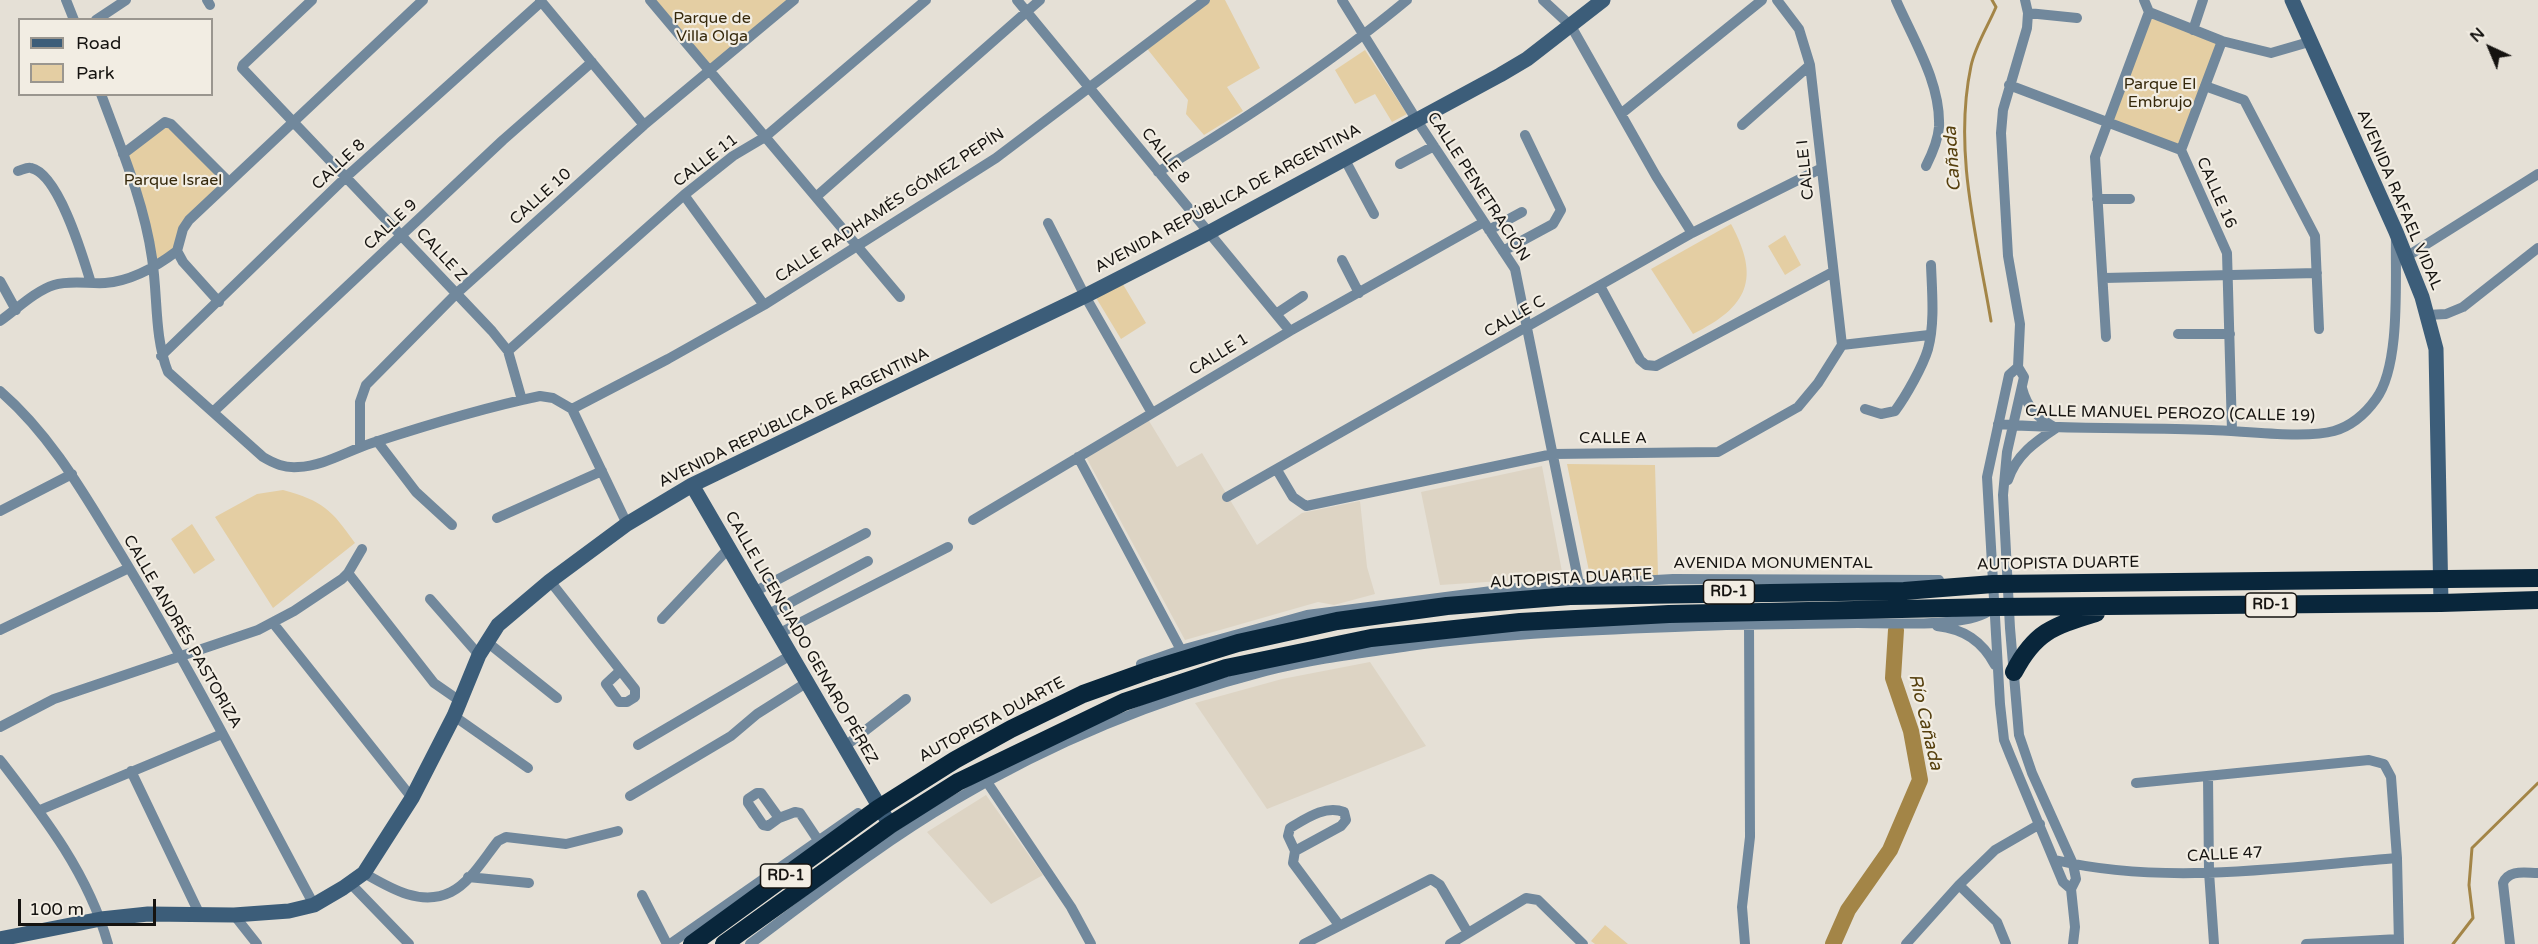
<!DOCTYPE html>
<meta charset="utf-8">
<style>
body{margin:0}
#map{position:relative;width:2538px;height:944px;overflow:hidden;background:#e5e0d6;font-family:"Varela Round",sans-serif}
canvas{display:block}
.legend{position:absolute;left:18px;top:18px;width:195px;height:78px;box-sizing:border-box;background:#f2ede3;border:2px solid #9a968f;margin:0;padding:8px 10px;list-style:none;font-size:18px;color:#151310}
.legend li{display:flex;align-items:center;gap:12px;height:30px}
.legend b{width:30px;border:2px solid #9a968f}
.north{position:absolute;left:2460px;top:18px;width:60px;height:60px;-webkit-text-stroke:4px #f2ede3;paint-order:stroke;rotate:316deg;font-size:16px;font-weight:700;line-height:24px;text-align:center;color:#151310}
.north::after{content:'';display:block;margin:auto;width:21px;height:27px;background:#151310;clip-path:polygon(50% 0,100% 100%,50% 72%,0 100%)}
.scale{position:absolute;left:18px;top:899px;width:138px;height:27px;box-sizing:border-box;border:3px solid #151310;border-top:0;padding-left:8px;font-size:18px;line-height:21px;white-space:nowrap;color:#151310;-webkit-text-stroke:4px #f2ede3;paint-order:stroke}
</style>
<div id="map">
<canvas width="2538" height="944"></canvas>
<ul class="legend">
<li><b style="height:8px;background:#3c5d79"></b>Road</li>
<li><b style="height:16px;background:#e4cea3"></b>Park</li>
</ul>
<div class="north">N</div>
<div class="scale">100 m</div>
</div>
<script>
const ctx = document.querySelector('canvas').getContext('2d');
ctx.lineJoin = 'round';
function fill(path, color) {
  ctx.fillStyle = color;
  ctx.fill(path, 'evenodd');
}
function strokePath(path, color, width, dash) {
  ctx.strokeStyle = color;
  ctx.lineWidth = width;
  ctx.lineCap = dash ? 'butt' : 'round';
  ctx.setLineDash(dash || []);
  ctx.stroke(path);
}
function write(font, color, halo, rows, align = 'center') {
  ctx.font = font + ' "Varela Round",sans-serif';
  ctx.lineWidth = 4.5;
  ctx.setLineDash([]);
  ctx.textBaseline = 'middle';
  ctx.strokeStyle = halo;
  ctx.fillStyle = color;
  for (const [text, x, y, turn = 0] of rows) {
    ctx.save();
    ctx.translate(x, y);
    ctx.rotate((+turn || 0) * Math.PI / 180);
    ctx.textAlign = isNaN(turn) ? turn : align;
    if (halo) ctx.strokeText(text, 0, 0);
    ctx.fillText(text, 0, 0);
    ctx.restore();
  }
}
fill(new Path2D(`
 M1146 416 1177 467 1202 453 1257 545 1302 513 1360 501 1367 567 1375 594 1334 605 1318 602 1185 640 1086 457Z
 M1542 466 1563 577 1440 585 1421 492Z
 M1370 662 1426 746 1267 809 1195 703 1282 679Z
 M986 795 1043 875 991 904 927 832Z`), '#ddd4c4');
fill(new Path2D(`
 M650 0H794L709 70Z
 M1205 0H1225L1260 68 1227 87 1243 111 1204 135 1186 114 1188 100 1145 46Z
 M2149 12 2222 41 2181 150 2106 122Z
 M1365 50 1407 114 1392 122 1375 94 1355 104 1335 70Z
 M165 122 229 182 189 220 177 251 153 269 123 154Z
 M1731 224C1761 279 1748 307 1693 334L1651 269Z
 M1785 235 1801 265 1785 275 1768 246Z
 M1121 281 1146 323 1121 339 1095 296Z
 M1567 464 1655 465 1658 575 1590 576Z
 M283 490C323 501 331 509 355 543L273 608 215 517 257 494Z
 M192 524 215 560 194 574 171 539Z
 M1605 925 1628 944H1595L1591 941Z`), '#e4cea3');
strokePath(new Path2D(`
 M1991 321C1977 237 1953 151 1971 66 1975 46 1988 26 1996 7L1992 0
 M2453 944 2473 918 2469 885 2472 848 2538 783`), '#a38547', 3);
strokePath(new Path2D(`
 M1833 944 1848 910 1890 850 1920 780 1911 731 1893 678 1896 630`), '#a38547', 16);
strokePath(new Path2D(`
 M66 0 74 20
 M207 0 210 5
 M312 0 243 65 242 68 492 331 508 351 522 400
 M540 0 644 125
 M650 0 900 297
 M1017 0 1290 331
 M1342 0 1416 119 1515 269 1579 584
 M1543 0 1571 26 1656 176 1692 233
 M1777 0 1799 29 1810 65 1842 345
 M1896 0C1913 39 1941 83 1939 127 1938 141 1932 154 1926 166
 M2025 0 2028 13 2027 28 2003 110 2001 133 2008 256 2020 324 2018 367 2024 377 2007 452 2003 495 2010 628 2019 735 2032 773 2073 864 2076 879 2071 889 2075 927 2073 944
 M2144 0 2149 12 2222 41 2271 53 2309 42
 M2028 13 2077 18
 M96 20 126 0
 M2193 30 2203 0
 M2009 85 2181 150 2227 253 2232 431
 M2205 86 2244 100 2315 236 2319 329
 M101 94C121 148 144 202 152 258 158 296 154 337 168 372L263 457C275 464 284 468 298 467 324 466 347 451 372 443 427 425 482 408 540 396L553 398 572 409 627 524
 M1622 113 1762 0
 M1742 125 1810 65
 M2181 150 2222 41
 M123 154 165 122 171 124 229 182
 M1344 158 1374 214
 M1400 164 1434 146
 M18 171C22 170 27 167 31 168 59 174 83 257 91 283
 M1158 172C1244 120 1330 64 1407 0
 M684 195 764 305
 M817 196 1040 0
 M2097 199H2130
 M1048 223 1085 296 1152 413
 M1489 230 1522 212
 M177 251 183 229 189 220 423 0
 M177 251 183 262 219 302
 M1503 251 1553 224 1561 210 1525 135
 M2406 257 2538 174
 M1342 260 1359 293
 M2104 278 2317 273
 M0 281 16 310
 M1600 286 1640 360 1646 365 1656 366 1833 272
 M1276 314 1303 296
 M2427 315 2446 314 2463 307 2538 248
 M0 321C17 309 35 291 54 285 70 280 89 284 105 283 132 281 156 267 177 251
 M2178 334H2230
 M2106 337 2095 157 2149 12
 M508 351 684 195 733 156 765 137 926 0
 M161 356 346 177 541 2
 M2018 367 2009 375 1987 477 2000 704 2004 740 2010 755 2063 882 2071 889
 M0 391C51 435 84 494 119 551 189 666 250 786 314 905
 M572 409 668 359 764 305 996 158 1205 0
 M1865 409 1881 414 1895 411C1906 396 1923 366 1928 349 1935 323 1932 292 1931 265
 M213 412 503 140 592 62
 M1998 424C2069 430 2140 427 2211 430 2243 431 2306 439 2334 431 2351 426 2366 413 2376 399 2401 365 2395 280 2396 238
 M377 441 416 492 452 525
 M360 447V402L366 385 457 293 644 125 794 0
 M1078 457 1181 650
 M1277 470 1293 497 1306 506 1553 454 1718 452 1798 407 1818 383 1842 345 1929 335
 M2008 480C2016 455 2035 442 2056 428 2038 418 2027 408 2022 388
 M1227 497 1692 233 1820 169
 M0 511 72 474
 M497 518 602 471
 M973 520 1290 331 1484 222
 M348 573 434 683 460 701
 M550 581 635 689V697L627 702H619L606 684 620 671
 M754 592 866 533
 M430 599 479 655
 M767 615 868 561
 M662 619 729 548
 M273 623 412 798
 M1937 626C1964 629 1982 641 1995 665
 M0 630 129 568
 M778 634 948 547
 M487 642 557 698
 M1141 664 1181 650 1307 615 1515 588 1673 579 1939 580
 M454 716 528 768
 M0 727 54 699 258 630 294 611 342 579 348 573 362 549
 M638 745 791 655
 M844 747 906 699
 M0 760C44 817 88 873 108 944
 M131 771 199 913
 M2208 776 2209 872 2214 944
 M987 782 1071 907 1091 944
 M2136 783 2369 760 2384 764 2391 777 2397 858 2399 944
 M630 796 731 736 757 714 806 683
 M40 810 222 734
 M779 818 768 826 763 825 748 803V799L757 793H761L779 818 795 812 800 813 818 840
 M1295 851 1341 826 1346 820 1344 812C1325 805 1307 818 1290 828L1288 836 1295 851 1293 863 1339 925
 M2055 860C2167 886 2284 867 2397 858
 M364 873C390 888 421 907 451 892 470 883 485 857 498 841L506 837 566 844 618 831
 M468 877 529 883
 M350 883 409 944
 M1959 885 1997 922 2006 944
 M642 895 667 944
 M234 915 257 944
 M670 944 858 813
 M750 944C817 894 883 842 955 800 1051 743 1158 699 1266 671 1313 659 1362 653 1409 646 1514 632 1621 629 1726 625 1770 624 1814 624 1858 623 1891 623 1963 628 1989 611
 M1304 944 1431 879 1440 885 1468 933
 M1450 944 1526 898 1538 900 1583 944
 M1745 944 1742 907 1750 837 1749 625
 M1906 944 1959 885 1995 850 2040 824
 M2306 944 2399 939
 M2510 944 2503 883C2509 869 2525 873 2538 873`), '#71889c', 10);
strokePath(new Path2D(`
 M2292 0 2396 232 2422 297 2436 349 2441 603
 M692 485 890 825
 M0 939 101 919 148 914 234 915 289 911 314 905 343 888 364 873 412 798 454 716 479 655 498 625 550 581 627 524 692 485 1085 296 1208 233 1500 75 1527 59 1603 0`), '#3c5d79', 15);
strokePath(new Path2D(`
 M2014 672C2035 631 2054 626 2096 613
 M692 944 879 808 955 760 1011 729 1083 694 1150 670 1238 643 1337 621 1447 606 1570 596 1904 591 1993 584 2538 578
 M724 944 890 825 958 782 1124 702 1226 668 1371 638 1520 622 1669 614 1994 607 2441 603 2538 600`), '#09263b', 18);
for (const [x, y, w] of [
 [1729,592,51],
 [2271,605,51],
 [786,876,51]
]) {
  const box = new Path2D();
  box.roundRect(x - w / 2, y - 12, w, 24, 4.5);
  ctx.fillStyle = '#f2ede3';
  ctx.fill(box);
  strokePath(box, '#151310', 1.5);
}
write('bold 15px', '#151310', null, [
 ["RD-1",1729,592],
 ["RD-1",2271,605],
 ["RD-1",786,876]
]);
write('16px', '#35280b', '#f2ede3', [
 ["Parque de",712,19],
 ["Villa Olga",712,37],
 ["Parque El",2160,85],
 ["Embrujo",2160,103],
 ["Parque Israel",173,181]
]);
write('16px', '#151310', '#f2ede3', [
 ["CALLE 8",1165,156,51],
 ["CALLE 11",706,161,-37],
 ["CALLE 8",339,165,-43],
 ["CALLE I",1806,170,-96],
 ["CALLE PENETRACIÓN",1478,187,57],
 ["CALLE 16",2216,193,66],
 ["CALLE 10",541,197,-42],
 ["AVENIDA REPÚBLICA DE ARGENTINA",1228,199,-28],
 ["AVENIDA RAFAEL VIDAL",2399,200,67],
 ["CALLE RADHAMÉS GÓMEZ PEPÍN",890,206,-33],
 ["CALLE 9",391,225,-43],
 ["CALLE Z",441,255,47],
 ["CALLE C",1515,317,-30],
 ["CALLE 1",1219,355,-31],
 ["CALLE MANUEL PEROZO (CALLE 19)",2170,414,1],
 ["AVENIDA REPÚBLICA DE ARGENTINA",794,418,-26],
 ["CALLE A",1613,439],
 ["AVENIDA MONUMENTAL",1773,564],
 ["AUTOPISTA DUARTE",2058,564,-1],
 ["AUTOPISTA DUARTE",1571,579,-3],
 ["CALLE ANDRÉS PASTORIZA",182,632,60],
 ["CALLE LICENCIADO GENARO PÉREZ",801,638,60],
 ["AUTOPISTA DUARTE",992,720,-28],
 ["CALLE 47",2225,855,-3]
]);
write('italic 18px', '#553f0d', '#f2ede3', [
 ["Cañada",1953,159,-94],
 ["Río Cañada",1925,722,77]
]);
</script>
